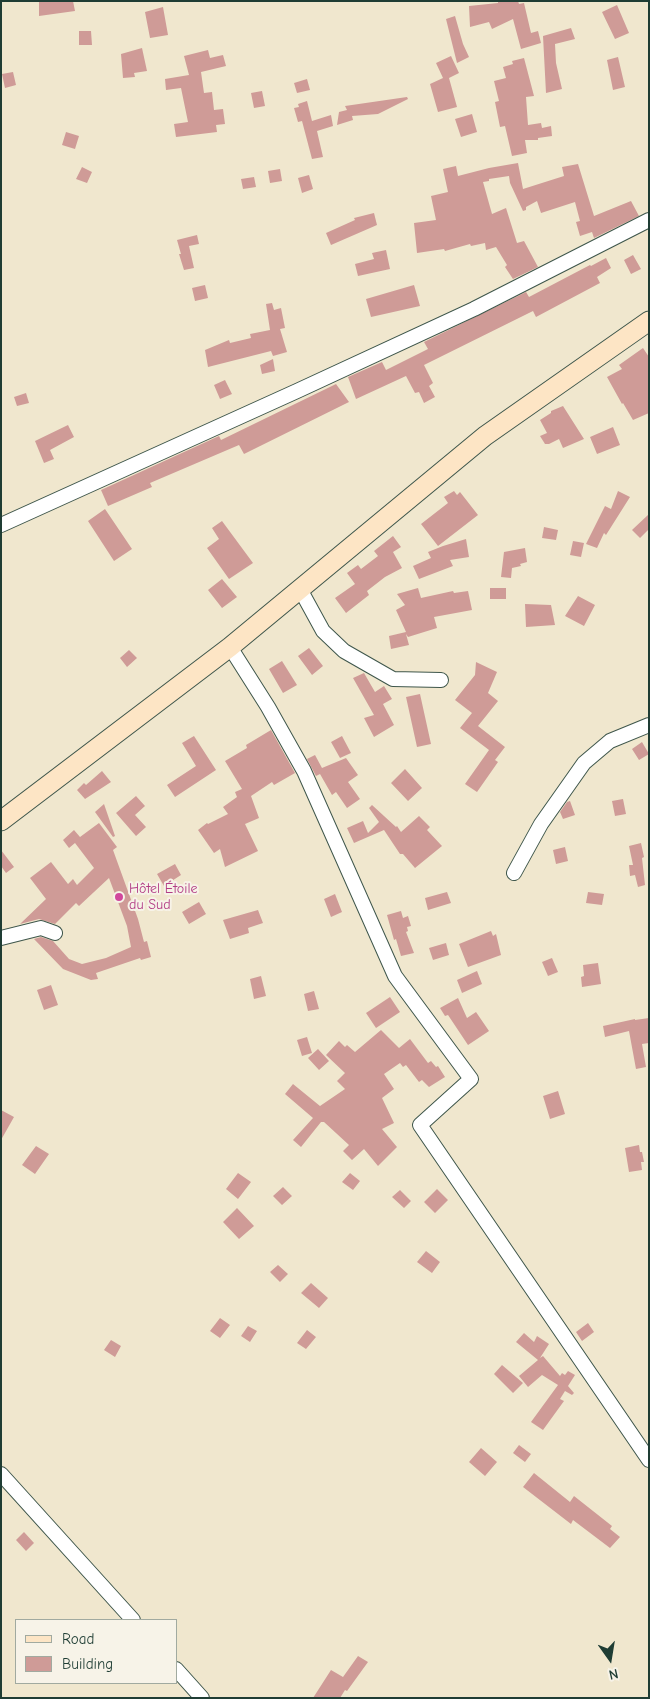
<!DOCTYPE html>
<meta charset="utf-8">
<style>
body{margin:0}
#map{position:relative;width:650px;height:1699px;overflow:hidden;background:#f0e7ce;font-family:"Comic Neue",sans-serif}
canvas{display:block}
.frame{position:absolute;inset:0;border:2px solid #1f3d34;pointer-events:none}
.legend{position:absolute;left:15px;top:1619px;width:162px;height:65px;box-sizing:border-box;background:#f7f3e8;border:1px solid #a1aaa0;margin:0;padding:6px 9px;list-style:none;font-size:15px;color:#1f3d34}
.legend li{display:flex;align-items:center;gap:10px;height:25px}
.legend b{width:25px;border:1px solid #a1aaa0}
.north{position:absolute;left:585px;top:1634px;width:50px;height:50px;-webkit-text-stroke:4px #f7f3e8;paint-order:stroke;rotate:167deg;font-size:14px;font-weight:700;line-height:20px;text-align:center;color:#1f3d34}
.north::after{content:'';display:block;margin:auto;width:18px;height:22px;background:#1f3d34;clip-path:polygon(50% 0,100% 100%,50% 72%,0 100%)}
</style>
<div id="map">
<canvas width="650" height="1699"></canvas>
<div class="frame"></div>
<ul class="legend">
<li><b style="height:6px;background:#fde5c5"></b>Road</li>
<li><b style="height:14px;background:#cf9b97"></b>Building</li>
</ul>
<div class="north">N</div>
</div>
<script>
const ctx = document.querySelector('canvas').getContext('2d');
ctx.lineJoin = 'round';
function fill(path, color) {
  ctx.fillStyle = color;
  ctx.fill(path, 'evenodd');
}
function strokePath(path, color, width, dash) {
  ctx.strokeStyle = color;
  ctx.lineWidth = width;
  ctx.lineCap = dash ? 'butt' : 'round';
  ctx.setLineDash(dash || []);
  ctx.stroke(path);
}
function write(font, color, halo, rows, align = 'center') {
  ctx.font = font + ' "Comic Neue",sans-serif';
  ctx.lineWidth = 4;
  ctx.setLineDash([]);
  ctx.textBaseline = 'middle';
  ctx.strokeStyle = halo;
  ctx.fillStyle = color;
  for (const [text, x, y, turn = 0] of rows) {
    ctx.save();
    ctx.translate(x, y);
    ctx.rotate((+turn || 0) * Math.PI / 180);
    ctx.textAlign = isNaN(turn) ? turn : align;
    if (halo) ctx.strokeText(text, 0, 0);
    ctx.fillText(text, 0, 0);
    ctx.restore();
  }
}
fill(new Path2D(`
 M39 1H73L75 11 39 16Z
 M498 1H518L519 4 524 3 531 33 538 31 541 43 521 49 513 19 492 29 489 22 470 27 469 6 498 3Z
 M617 5 629 33 615 39 602 12Z
 M163 7 168 35 150 38 145 12Z
 M455 16 463 44 469 57 457 63 446 19Z
 M571 28 575 39 555 44 556 63 562 89 546 93 543 36Z
 M79 31H91L92 45H79Z
 M142 48 147 71 134 73 135 77 123 78 121 54Z
 M208 50 210 58 223 55 226 66 201 72 204 93 212 92 214 110 223 109 225 124 216 125 217 132 176 137 174 124 188 122 181 88 166 90 165 79 189 75 184 56Z
 M451 56 459 73 449 78 457 107 438 112 430 84 443 78 436 63Z
 M618 57 625 87 613 90 607 60Z
 M524 58 534 96 526 97 528 125 541 123 542 128 551 126 552 136 538 138V140H525L527 153 512 156 505 126 500 127 495 102 499 101 494 81 506 78 503 67 513 64 512 61Z
 M13 72 16 85 5 88 2 74Z
 M307 79 310 90 297 93 294 83Z
 M262 91 265 106 254 108 251 93Z
 M407 97 408 99 378 114 352 116 353 120 337 125 339 112 347 110 345 106Z
 M307 101 312 121 331 115 333 126 317 131 323 157 312 159 302 121 298 122 294 108 299 107 298 104Z
 M472 114 477 132 461 137 455 119Z
 M66 132 79 136 75 149 62 145Z
 M518 163 523 189 564 176 562 167 578 164 594 216 631 201 639 216 594 238 592 232 580 236 576 222 580 221 575 202 541 213 537 201 526 207V210L523 211 510 183 509 176 489 179V181L483 182 492 214 506 208 517 243 524 241 538 267 513 279 505 267 507 265 496 247 486 250 485 243 471 246 470 244 445 251 444 249 417 253 414 223 436 220 431 196 448 192 443 169 456 166 458 176 489 168Z
 M82 167 92 172 87 183 76 179Z
 M280 169 282 181 270 183 268 171Z
 M309 175 313 189 302 193 298 178Z
 M254 177 256 187 243 189 241 179Z
 M374 213 377 225 331 245 326 233 355 220 354 218Z
 M197 235 199 244 189 246 194 268 184 270 179 254H181L177 240Z
 M386 250 390 269 358 276 355 264 374 259 372 253Z
 M633 255 641 269 631 274 624 260Z
 M606 258 611 268 597 277 600 283 536 317 533 311 424 365 433 383 429 386 435 397 424 403 419 392 415 393 406 376 356 399 348 377 382 362 386 370 428 349 424 342 526 292 529 297 590 265 591 266Z
 M205 285 208 298 195 301 192 288Z
 M414 285 420 306 371 317 366 299Z
 M272 303 274 310 281 308 285 328 280 329 287 352 273 356 271 351 208 367 205 350 229 340 230 343 251 338 250 334 270 330 266 304Z
 M643 348 649 357V413L633 420 623 403 622 404 607 377 622 369 619 365Z
 M273 359 275 371 262 374 260 365Z
 M225 380 232 394 220 399 214 385Z
 M336 384 349 402 244 454 239 445 150 483 152 487 108 506 101 490 219 436 221 440Z
 M26 393 29 403 17 406 14 397Z
 M563 406 584 439 563 448 559 439 549 444H545L540 436 547 433 540 420 551 413V411Z
 M68 425 74 437 50 450 54 459 44 463 35 441Z
 M613 427 620 445 597 454 590 437Z
 M454 491 457 495 460 492 478 515 438 546 421 524 448 503 444 497Z
 M618 491 630 497 606 535 604 533 597 548 586 544 605 506 611 509Z
 M105 509 132 549 114 561 88 521Z
 M649 514V529L640 538 632 530Z
 M222 521 253 563 229 579 207 548 219 539 212 528Z
 M544 527 558 530 556 540 542 538Z
 M393 536 401 547 393 552 402 568 385 577 367 591 369 595 346 613 335 598 355 584 347 573 358 565 361 569 378 556 374 551Z
 M466 539 469 557 450 560 453 566 419 579 413 566 431 558 428 552 443 546Z
 M573 541 584 543 581 557 570 555Z
 M525 548 527 562 520 564 521 566 512 568 511 578 501 577 504 552Z
 M222 579 237 597 222 608 208 590Z
 M418 588 421 598 453 591 454 593 468 591 472 610 434 617 437 628 408 637 406 634 409 645 391 649 389 636 406 632 396 610 405 605 397 594Z
 M490 588H506V599H490Z
 M578 596 595 605 584 626 565 616Z
 M525 604 551 605 555 625 526 627Z
 M309 648 323 666 312 675 298 656Z
 M129 650 137 658 127 667 120 658Z
 M282 661 297 685 283 693 269 669Z
 M476 662 497 672 488 693 498 701 478 726 505 747 495 760 498 762 477 792 465 784 489 750 460 728 472 713 455 700 475 675Z
 M364 673 375 692 384 686 392 699 383 704 394 725 374 737 364 718 374 715 353 678Z
 M420 694 431 744 417 747 406 697Z
 M271 730 295 773 274 785 272 782 251 796 259 818 245 824 258 851 225 867 220 849 214 853 198 830 207 823 208 824 228 814 223 807 237 797 235 792 242 789 225 761 247 748 246 745Z
 M194 736 216 770 175 797 167 785 196 766 182 743Z
 M342 736 351 753 340 758 331 742Z
 M642 742 649 754 639 760 632 749Z
 M315 755 322 768 346 758 358 775 348 782 360 799 347 808 336 792 332 795 320 774 316 776 307 759Z
 M405 769 422 788 408 801 391 783Z
 M102 771 111 782 85 799 77 790 84 783 86 785Z
 M136 796 145 806 135 815 146 827 136 836 116 813Z
 M623 799 626 814 615 816 612 801Z
 M570 801 575 815 563 819 560 812 567 802Z
 M104 804 115 836 113 837 95 812Z
 M372 805 396 827 397 826 401 832 419 816 430 827 427 830 442 846 415 868 403 854H400L384 830 354 843 347 828 363 821 368 833 379 822 369 808Z
 M99 823 117 847 113 850 138 919 144 942 147 941 151 957 141 960 140 958 96 973 98 979 91 980 63 969 34 939 41 937 53 941 69 959 82 964 106 958 131 947 127 926 109 878 79 906 76 903 55 924 39 919 20 924 46 899 30 878 51 862 68 884 73 879 77 885 94 868 75 843 69 848 63 840 74 830 80 837Z
 M641 843 644 857 642 858 645 885 638 887 635 875 630 876 629 865H633L629 846Z
 M565 847 568 861 556 864 553 850Z
 M1 850 14 867 6 873 1 866Z
 M175 864 181 875 164 886 157 874Z
 M447 892 451 903 428 910 425 898Z
 M588 892 604 894 602 905 586 903Z
 M335 894 342 912 331 917 324 899Z
 M199 902 206 914 189 924 182 912Z
 M258 910 263 923 248 928 249 933 230 939 223 920Z
 M401 911 403 918 408 916 411 926 407 927 408 931 406 932 414 953 401 956 396 939 394 940 387 915Z
 M491 931 493 936 496 934 501 955 468 967 459 944Z
 M446 943 449 955 433 960 429 948Z
 M552 958 558 972 548 976 542 962Z
 M598 963 601 984 582 987 581 977 584 976 583 965Z
 M477 971 482 984 462 993 457 980Z
 M261 976 266 996 254 999 250 979Z
 M51 985 58 1005 44 1010 37 990Z
 M314 991 319 1009 308 1011 304 994Z
 M390 997 400 1012 376 1028 366 1013Z
 M458 998 467 1018 476 1012 489 1031 468 1045 448 1015 445 1016 440 1008Z
 M649 1018V1043L642 1044 646 1067 636 1069 629 1031 605 1037 603 1026 635 1019V1020Z
 M381 1030 399 1048 410 1039 428 1063 431 1061 436 1067 438 1066 445 1077 429 1087 422 1080 419 1082 406 1065 403 1067 400 1063 384 1074 394 1089 382 1098 394 1123 382 1129 397 1147 378 1166 364 1149 352 1160 343 1151 349 1145 324 1122H321L301 1147 293 1140 313 1118 285 1094 293 1084 320 1106 345 1089 337 1081 345 1073 326 1055 339 1041 345 1047 347 1045 355 1052Z
 M307 1037 312 1053 302 1056 297 1040Z
 M318 1049 329 1061 319 1070 308 1058Z
 M558 1091 565 1114 550 1119 543 1096Z
 M1 1110 14 1117 1 1140Z
 M639 1145 640 1152H642L644 1162H641L642 1170 629 1172 625 1148Z
 M36 1146 49 1154 35 1174 22 1165Z
 M238 1173 251 1182 238 1199 226 1189Z
 M350 1173 360 1181 353 1190 342 1182Z
 M283 1187 292 1196 282 1205 273 1196Z
 M437 1189 448 1200 435 1213 424 1202Z
 M400 1190 411 1201 404 1208 392 1197Z
 M237 1208 254 1226 239 1239 223 1222Z
 M426 1251 440 1262 432 1273 417 1262Z
 M278 1265 288 1274 280 1282 270 1272Z
 M311 1283 328 1298 319 1308 301 1293Z
 M220 1318 230 1325 220 1338 210 1331Z
 M588 1323 594 1332 582 1341 576 1332Z
 M248 1326 257 1331 250 1342 241 1336Z
 M307 1330 316 1337 306 1349 297 1343Z
 M524 1333 534 1342 537 1336 549 1344 540 1358 543 1356 560 1376 562 1373 565 1375 568 1371 575 1375 568 1386 574 1393 572 1395 565 1391 560 1399 564 1401 543 1430 531 1422 558 1385 542 1375 528 1387 519 1376 538 1360 516 1342Z
 M111 1340 121 1346 115 1357 104 1350Z
 M502 1365 523 1383 513 1393 494 1374Z
 M519 1445 531 1454 525 1462 513 1453Z
 M481 1448 497 1462 485 1476 469 1462Z
 M534 1473 570 1502 574 1496 612 1526 610 1529 620 1537 610 1548 573 1520 571 1524 523 1487Z
 M24 1532 34 1543 26 1551 16 1540Z
 M358 1656 368 1662 347 1691 345 1690 340 1698H313L331 1670 343 1677Z`), '#cf9b97');
const street = new Path2D(`
 M1 525 297 391 474 309 649 220
 M300 589 323 631 344 651 393 679 441 680
 M230 647 268 707 304 771 395 976 471 1079 420 1125 649 1460
 M514 873 541 824 584 763 610 741 649 725
 M1 938 41 928 55 933
 M1 1474 133 1620
 M176 1669 202 1698`);
const secondary = new Path2D(`
 M1 821 230 647 485 436 649 321`);
strokePath(street, '#3e564b', 16);
strokePath(secondary, '#3e564b', 21);
strokePath(street, '#fff', 14);
strokePath(secondary, '#fde5c5', 19);
for (const [x, y, r, color] of [
 [119,897,5,"#d1479c"]
]) {
  const dot = new Path2D();
  dot.arc(x, y, r, 0, 2 * Math.PI);
  ctx.fillStyle = color;
  ctx.fill(dot);
  strokePath(dot, '#f7f3e8', 2);
}
write('14px', '#b23c85', '#f7f3e8', [
 ["Hôtel Étoile",129,889],
 ["du Sud",129,905]
], 'left');
</script>
